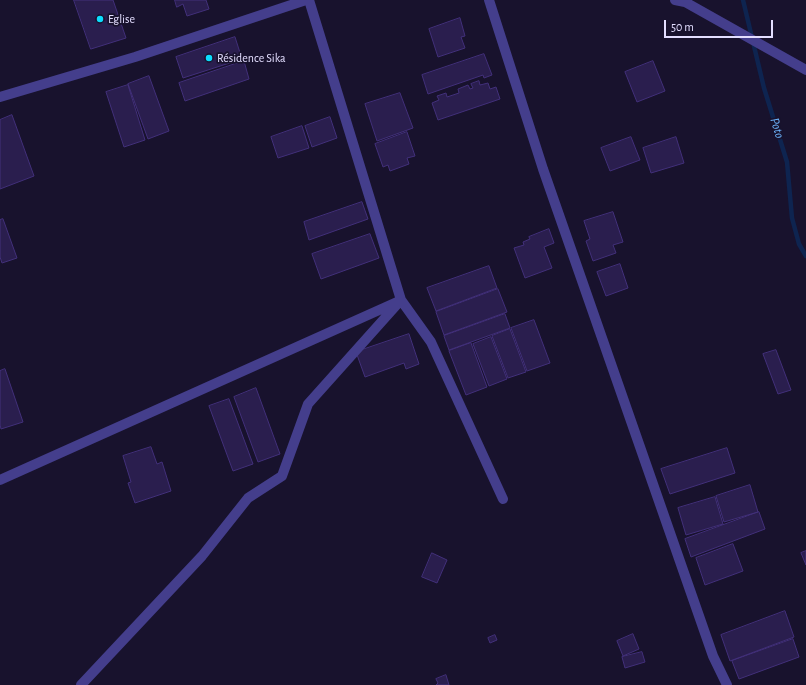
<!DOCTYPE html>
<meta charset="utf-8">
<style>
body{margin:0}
#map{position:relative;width:806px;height:685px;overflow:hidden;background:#18122d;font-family:"Alegreya Sans",sans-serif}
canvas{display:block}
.scale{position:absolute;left:664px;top:20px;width:109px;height:18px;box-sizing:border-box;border:2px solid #e3deff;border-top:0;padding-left:5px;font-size:12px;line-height:14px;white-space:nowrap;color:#e3deff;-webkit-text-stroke:3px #18122d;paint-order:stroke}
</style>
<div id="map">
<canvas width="806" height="685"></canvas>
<div class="scale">50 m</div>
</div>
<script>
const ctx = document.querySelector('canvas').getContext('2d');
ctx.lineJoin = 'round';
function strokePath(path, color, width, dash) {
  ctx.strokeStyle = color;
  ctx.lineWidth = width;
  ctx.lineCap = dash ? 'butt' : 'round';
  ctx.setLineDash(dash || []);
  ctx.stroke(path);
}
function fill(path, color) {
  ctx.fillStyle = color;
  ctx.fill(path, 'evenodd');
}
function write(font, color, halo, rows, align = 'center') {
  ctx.font = font + ' "Alegreya Sans",sans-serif';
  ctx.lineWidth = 3.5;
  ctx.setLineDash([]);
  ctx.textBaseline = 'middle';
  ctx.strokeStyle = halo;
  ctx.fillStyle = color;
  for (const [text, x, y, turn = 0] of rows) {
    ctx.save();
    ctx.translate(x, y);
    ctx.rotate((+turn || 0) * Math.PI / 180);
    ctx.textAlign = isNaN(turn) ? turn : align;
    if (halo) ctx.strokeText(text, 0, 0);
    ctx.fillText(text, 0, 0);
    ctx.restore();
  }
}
strokePath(new Path2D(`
 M743 0 764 88 787 162 792 218 799 244 806 256`), '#0e2450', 4.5);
const building = new Path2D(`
 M74 0H113L126 38 91 49Z
 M175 0H206L209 9 187 16 183 4 177 7Z
 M460 18 465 36 461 37 465 48 438 57 429 29Z
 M235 37 242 59 183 78 176 57Z
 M484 54 492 75 484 78 483 75 428 94 422 75Z
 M244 61 249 79 185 101 179 83Z
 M653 61 665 91 637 102 625 72Z
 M149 76 169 131 148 139 128 84Z
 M479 81 480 85 488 83 490 89 496 87 500 99 438 120 432 103 439 100 437 96 446 93 447 97 459 93 458 89 468 85 470 89 473 88 471 84Z
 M128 85 145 140 124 147 106 92Z
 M400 93 413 128 377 141 365 104Z
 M12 115 34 176 0 189V120Z
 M330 117 337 138 312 147 305 126Z
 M302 126 309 148 278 158 271 137Z
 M407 132 415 156 407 158 409 164 390 171 388 165 383 167 375 144Z
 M631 137 640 160 610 171 601 148Z
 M676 137 684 163 651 173 643 148Z
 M362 202 368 219 309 240 304 222Z
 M613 212 623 242 613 245 616 253 593 261 586 241 590 239 584 221Z
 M3 219 17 258 2 263 0 257V220Z
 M549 229 554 243 544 247 552 268 525 278 514 248 524 245 523 242 530 239 529 237Z
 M370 234 379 258 321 279 312 254Z
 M620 264 628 288 606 296 597 272Z
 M489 266 497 288 436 311 427 288Z
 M498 289 507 312 444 335 436 312Z
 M505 314 510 328 449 350 444 336Z
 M534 320 550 363 527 371 511 328Z
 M510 329 526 372 508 378 492 336Z
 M409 334 419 364 406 369 404 363 365 377 356 352Z
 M491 337 507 379 489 386 473 344Z
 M471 343 487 387 466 395 449 351Z
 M776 350 791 390 778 394 763 354Z
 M5 369 23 422 1 429 0 425V371Z
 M256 388 280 454 258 462 234 397Z
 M229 399 253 464 233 471 209 406Z
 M151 447 157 464 162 462 171 491 135 503 128 483 131 482 123 456Z
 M727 448 735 473 670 494 661 469Z
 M750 485 758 512 724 522 716 496Z
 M715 497 723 524 686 535 678 508Z
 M759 512 765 529 691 557 685 539Z
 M733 544 743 571 705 585 696 558Z
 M806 551V565L801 553Z
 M432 553 447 560 437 583 422 577Z
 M785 611 794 637 730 661 721 635Z
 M633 634 639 649 623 656 617 641Z
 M495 635 497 640 490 643 488 638Z
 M793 639 799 657 739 679 732 661Z
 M642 652 645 662 625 668 622 657Z
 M446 675 449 685H436L438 683 436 679Z`);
fill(building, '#2a1e4e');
strokePath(building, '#42307a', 1);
strokePath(new Path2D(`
 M309 0 401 300 431 342 503 499
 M489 0 543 169 713 656 727 685
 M675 0 685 2 806 70
 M0 97 135 57 306 0
 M0 480 397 302
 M81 685 202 556 248 498 282 476 308 404 401 300`), '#443e8c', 10);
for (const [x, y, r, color] of [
 [100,19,4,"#0cdcfd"],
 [209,58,4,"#0cdcfd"]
]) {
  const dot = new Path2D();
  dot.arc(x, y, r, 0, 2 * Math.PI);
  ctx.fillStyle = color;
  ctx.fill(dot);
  strokePath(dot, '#18122d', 1.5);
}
write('12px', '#e3deff', '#18122d', [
 ["Eglise",108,19],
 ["Résidence Sika",217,58]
], 'left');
write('italic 13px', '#6db5fe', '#18122d', [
 ["Poto",777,128,73]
]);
</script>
